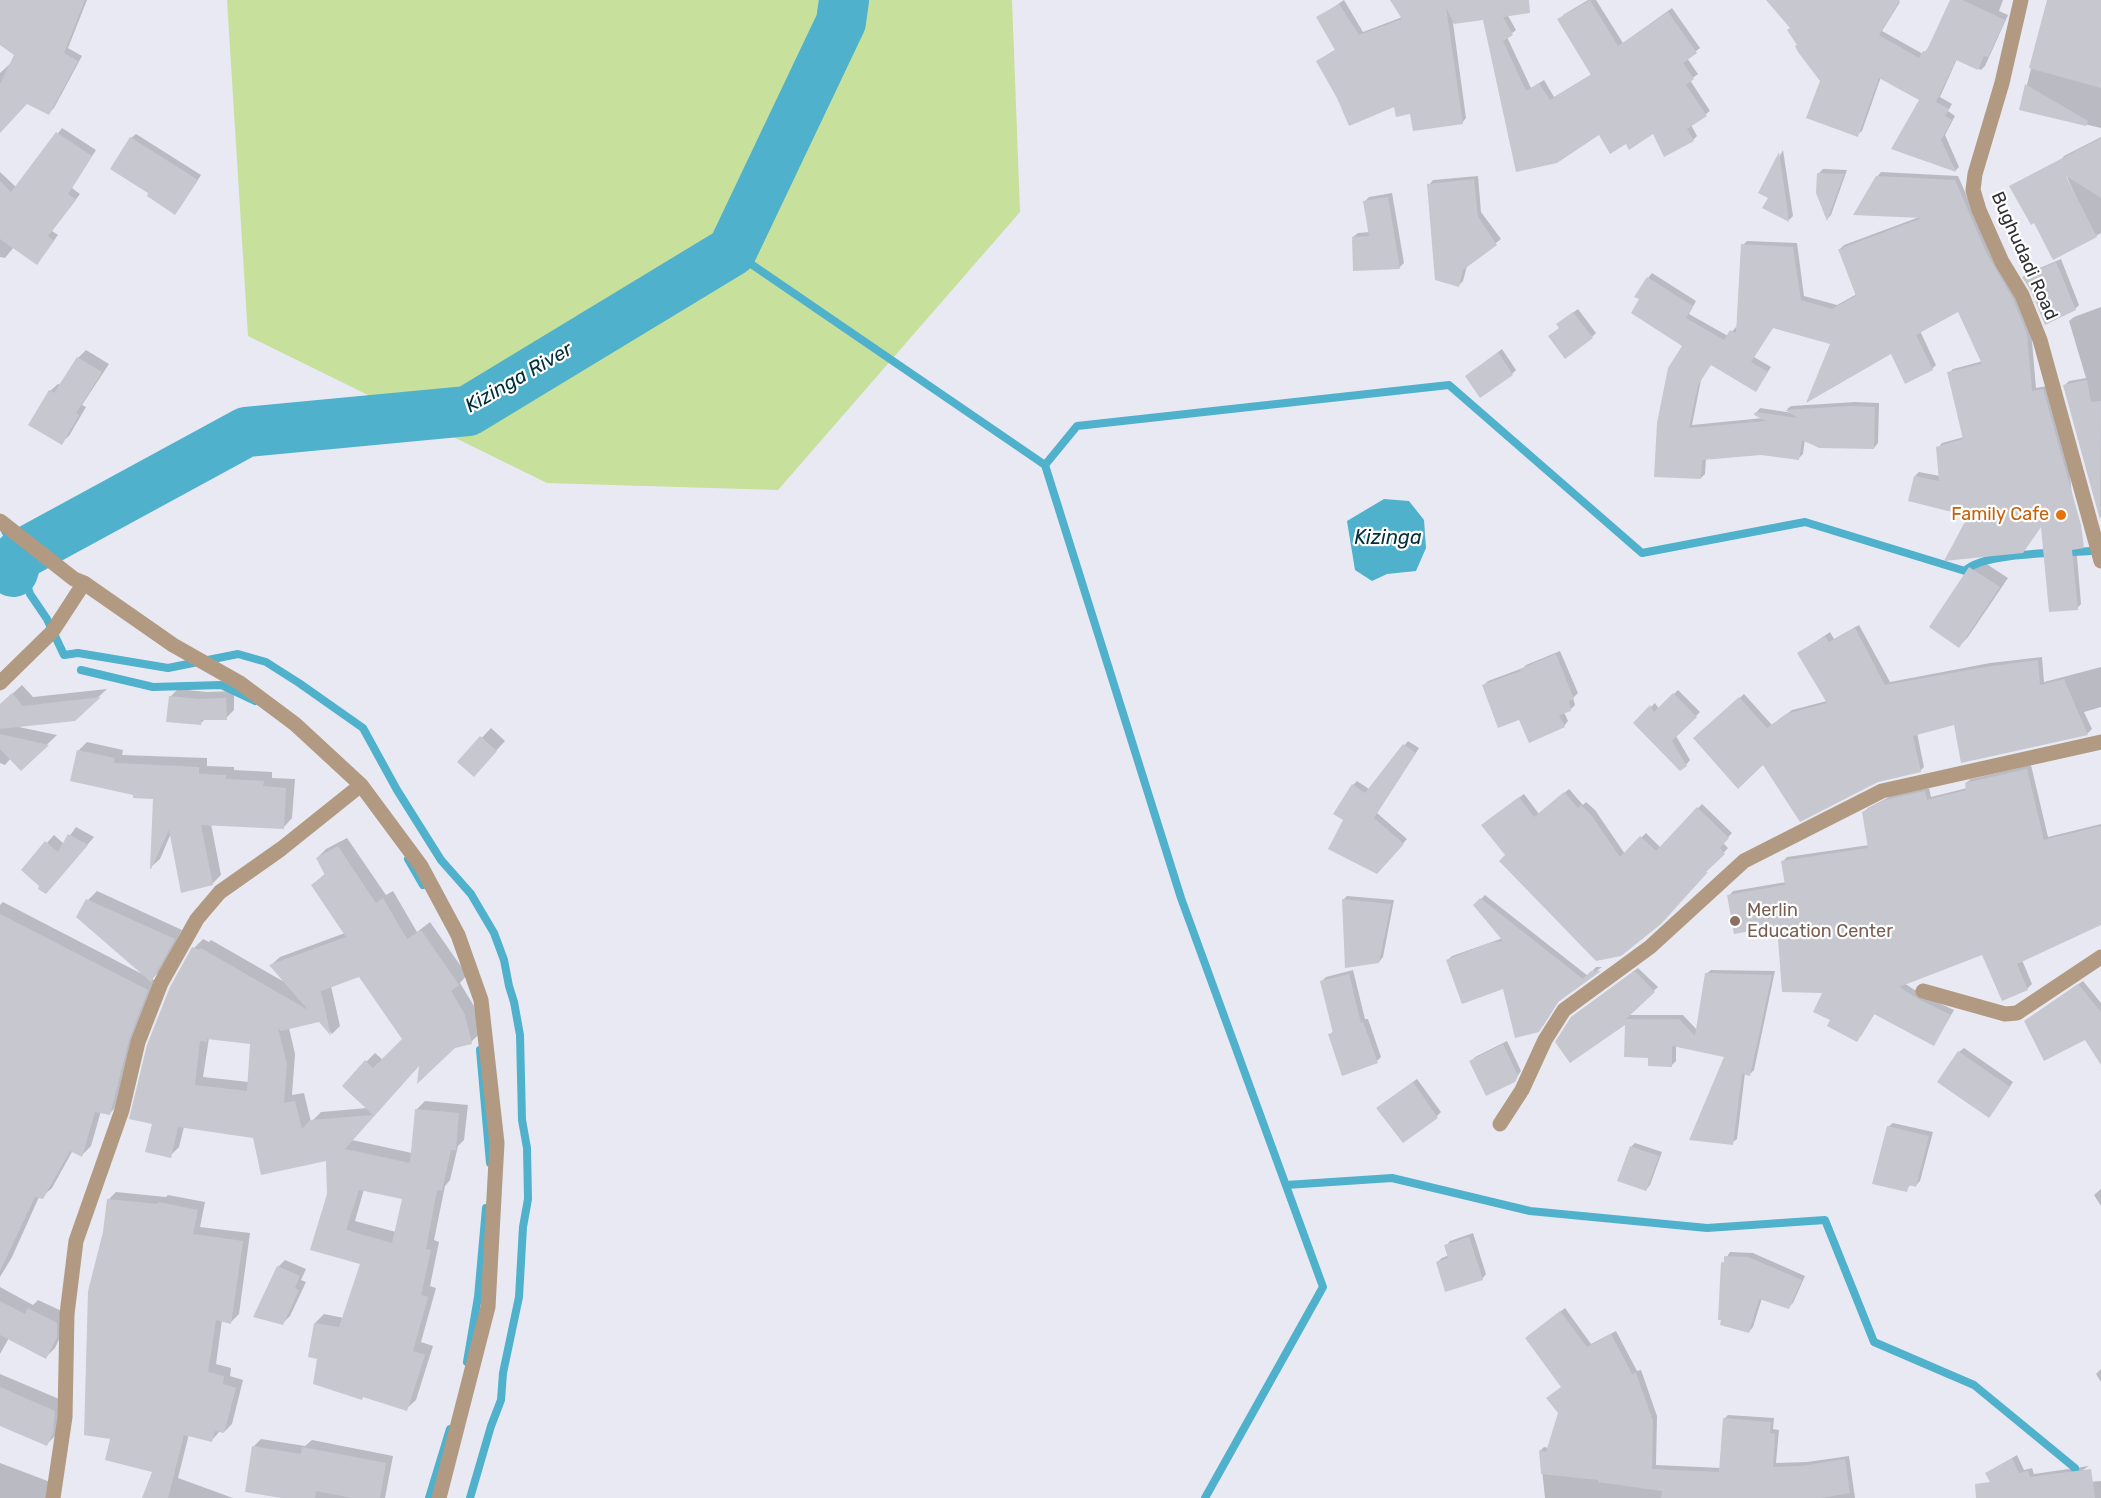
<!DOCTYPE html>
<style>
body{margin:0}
canvas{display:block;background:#e8e9f2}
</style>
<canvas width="2101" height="1498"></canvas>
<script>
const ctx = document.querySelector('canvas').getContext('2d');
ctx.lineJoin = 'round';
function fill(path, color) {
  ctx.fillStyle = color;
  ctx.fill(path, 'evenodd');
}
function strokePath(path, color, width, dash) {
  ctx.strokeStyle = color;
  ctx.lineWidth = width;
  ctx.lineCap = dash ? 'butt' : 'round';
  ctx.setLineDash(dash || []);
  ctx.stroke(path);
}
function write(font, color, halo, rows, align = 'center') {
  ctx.font = font + ' Rubik,sans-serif';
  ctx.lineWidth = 4.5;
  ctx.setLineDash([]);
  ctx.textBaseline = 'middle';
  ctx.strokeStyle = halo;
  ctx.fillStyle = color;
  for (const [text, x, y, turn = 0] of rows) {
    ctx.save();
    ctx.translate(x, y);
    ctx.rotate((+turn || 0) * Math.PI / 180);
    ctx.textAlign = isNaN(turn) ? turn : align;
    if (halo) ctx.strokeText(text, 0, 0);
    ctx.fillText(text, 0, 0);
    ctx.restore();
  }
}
fill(new Path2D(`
 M227 0H1012L1020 212 778 490 547 483 248 336Z`), '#c7e09c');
fill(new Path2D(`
 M1384 499 1409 501 1424 520 1426 548 1416 571 1387 574 1372 581 1355 570 1347 521Z`), '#4fb1cc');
fill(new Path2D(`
 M0 0H87L68 48 82 56 54 108 49 113 27 103 0 132V73L32 44Z
 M1344 0 1363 32 1405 16 1390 0H1499L1516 30 1507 37 1531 88 1544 80 1554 97 1592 74 1563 15 1588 0H1596L1623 43 1672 8 1700 48 1687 58 1698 74 1690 80 1710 111 1691 125 1697 136 1693 140 1653 132 1626 142 1600 133 1556 161 1484 18 1453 23 1466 118 1462 123 1412 112 1395 105 1339 97 1318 61 1336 49 1318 18Z
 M1768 0H1897L1900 2 1882 31 1923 54 1928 48 1952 0H2003L1999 11 2008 15 1985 66 1981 70 1957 59 1940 97 1952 104 1948 111 1955 116 1945 135 1959 167 1955 171 1921 99 1881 77 1862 131 1857 135 1799 45 1792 27Z
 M2048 0H2101V128L2021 109Z
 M62 128 96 150 72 188 80 194 52 231 58 235 41 258 14 247 5 258 0 257V172L17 188Z
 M136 134 201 175 179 209 150 193 131 138Z
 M2101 137V233L2094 237 2060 161 2064 156Z
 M1783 150 1793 216 1789 220 1764 208 1770 197 1760 193Z
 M1823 169 1847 170 1831 215 1828 218 1819 173Z
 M1881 172 1958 176 1990 248 2031 329 2036 388 2047 386 2069 462 2081 604 2077 608 2042 525 2023 552 1915 476 1919 472 1940 476 1938 448 1942 443 1964 437 1949 373 1953 369 1983 361 1959 310 1920 331 1936 365 1932 369 1891 352 1832 344 1774 326 1754 357 1771 367 1756 390 1711 364 1701 380 1692 425 1763 418 1756 413 1760 408 1793 413 1787 409 1791 406 1855 402 1879 403 1878 443 1874 448 1805 439 1803 454 1799 458 1761 453 1706 458 1705 474 1701 478 1656 476 1684 345 1641 299 1648 278 1652 273 1696 301 1689 314 1728 336 1736 327 1738 328 1743 245 1747 241 1797 243 1804 296 1837 305 1857 294 1840 249 1844 245 1922 216 1877 177Z
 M1478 176 1481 212 1501 239 1467 266 1463 281 1459 285 1429 185 1433 180Z
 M1392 193 1404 263 1400 267 1355 270 1353 237 1358 233 1370 232 1364 202 1369 197Z
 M2061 259 2079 305 2075 309 2032 291 2024 277 2028 273Z
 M2101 307V519L2064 386 2069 381 2086 378 2069 321 2074 317Z
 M1578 309 1596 333 1592 337 1560 327 1563 320Z
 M1502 349 1516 370 1512 374 1467 376Z
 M86 350 109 364 82 405 86 407 69 436 61 443 50 391 58 384 61 385 78 358Z
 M1979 559 2008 578 1968 637 1959 646 1970 568Z
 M1859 625 1890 682 1990 663 2042 657 2044 682 2101 667V707L2084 712 2092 729 2088 733 1962 761 1956 723 1917 733 1924 767 1920 771 1763 762 1695 739 1744 694 1772 725 1792 710 1827 701 1799 653 1830 632 1834 639Z
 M1560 651 1578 693 1573 698 1575 705 1571 709 1564 712 1568 721 1564 726 1484 685 1488 681 1523 668 1526 665Z
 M22 685 33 697 107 689 75 719 14 726 57 735 21 769 11 758 5 765 0 763V705Z
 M178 689 207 692 234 691V710L226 718H206L200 724 170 697Z
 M1678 690 1700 712 1676 736 1690 760 1686 765 1635 723 1655 703 1659 709Z
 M491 728 505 741 483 765 459 762Z
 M1408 741 1419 748 1377 813 1407 839 1381 868 1353 785 1357 781 1369 789Z
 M87 742 123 750 122 755 207 758V766L234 767V770L272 772V778L295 779 292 818 284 827 211 824 221 875 212 884 171 833 160 859 151 867 154 797 135 794 78 751Z
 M2031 765 2048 837 2101 824V923L2022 960 2032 984 2028 988 2003 999 1983 953 1904 983 1924 996 1954 1010 1934 1044 1875 1013 1861 1036 1832 1019 1824 991 1778 925 1729 896 1733 891 1786 882 1782 862 1787 857 1869 845 1864 812 1868 808 1891 796 1929 788 1931 797 1967 788 1966 783 1971 779Z
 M1569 789 1583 805 1586 802 1595 810 1625 854 1646 833 1661 848 1702 804 1732 833 1723 843 1728 848 1643 938 1507 855 1487 821 1524 794 1539 814Z
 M76 827 94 837 53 885 41 886 23 870 54 835 64 844Z
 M347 838 386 895 393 891 417 932 430 922 467 975 460 983 474 1006 480 1033 471 1042 455 1047 421 1063 352 1140 412 1153 416 1110 425 1101 468 1105 464 1140 458 1146 450 1180 445 1186 434 1240 439 1242 430 1286 436 1288 421 1342 433 1346 416 1400 406 1409 364 1396 319 1358 315 1323 324 1314 344 1318 362 1263 329 1194 328 1159 255 1137 184 1127 179 1147 170 1156 194 948 203 939 209 942 211 940 286 983 271 965 280 957 345 933 312 885 326 873 317 858 326 849ZM360 975 404 1039 383 1060 375 1053 366 1062 367 1108 321 1112 311 1122 304 1093 292 1095 295 1054 289 1028 320 1021 332 1034 340 1026 331 986ZM209 1038 252 1043 249 1082 203 1077ZM364 1189 404 1198 396 1232 355 1221Z
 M97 891 182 930 160 971 152 979 156 981 119 1104 110 1113 101 1111 91 1146 82 1155 73 1150 52 1188 42 1197H39L12 1257 0 1277V905L3 902 142 974 88 900Z
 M1485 895 1588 976 1596 967H1602L1560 999 1543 1026 1504 987 1448 960 1452 956 1503 938 1475 905Z
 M1347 896 1394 900 1383 957 1379 962 1343 900Z
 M1638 968 1658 987 1628 1015H1683L1697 1030 1706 974 1711 970 1775 971 1754 1070 1750 1074 1745 1073 1737 1139 1732 1143 1727 1056 1676 1045V1061L1672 1065 1650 1056 1626 1022 1577 1013Z
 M1353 970 1365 1019H1368L1381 1057 1377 1061 1330 1035 1334 1030 1322 981 1326 977Z
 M2083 981 2101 1003V1060L2085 1038 2031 1017Z
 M1507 1041 1521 1071 1514 1081 1471 1062 1475 1057Z
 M1964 1048 2013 1082 1993 1112 1959 1052Z
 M1417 1079 1441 1112 1437 1116 1382 1104Z
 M1893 1123 1933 1132 1920 1181 1916 1185 1911 1184 1906 1190 1888 1127Z
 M1635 1143 1662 1152 1650 1185 1646 1190 1631 1147Z
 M2101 1189V1206L2094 1195Z
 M116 1192 166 1197 168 1195 205 1202 200 1227 250 1233 239 1314 231 1322 222 1320 216 1364 231 1368 230 1376 243 1380 232 1424 224 1432 220 1431 212 1440 189 1434 178 1478 233 1498H144L154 1471 112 1438 105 1232 108 1200Z
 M1473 1233 1486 1274 1482 1279 1437 1262 1442 1258 1449 1255 1446 1246 1450 1241Z
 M1730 1252 1753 1253 1805 1276 1793 1303 1789 1307 1762 1298 1753 1327 1749 1332 1723 1263Z
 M285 1260 306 1269 301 1280 306 1282 290 1316 283 1323 278 1267Z
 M0 1287 33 1305 38 1300 66 1313 65 1327 55 1348 46 1357 9 1338 0 1354Z
 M1565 1308 1591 1344 1616 1331 1637 1371 1641 1370 1657 1416 1656 1465 1721 1468 1724 1419 1728 1415 1774 1418 1773 1429 1779 1430 1776 1463 1807 1462 1849 1456 1855 1498H1545L1540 1451 1544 1447 1549 1448 1560 1413 1562 1386 1531 1334Z
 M2101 1369V1382L2096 1374Z
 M0 1374 64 1401 56 1435 47 1444 0 1424Z
 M261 1439 305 1446 312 1440 393 1456 385 1498H291L254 1446Z
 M2017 1455 2024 1470 2032 1468 2034 1474 2089 1466 2042 1498H1999L1987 1473Z
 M0 1463 53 1483 50 1498H0Z
 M2101 1481V1498H2084L2087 1482Z`), '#0003');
strokePath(new Path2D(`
 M732 251 1045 465 1181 898 1323 1287 1205 1498
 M1045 465 1077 426 1449 385 1642 553 1805 522 1965 571C1982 552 2063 553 2090 551
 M4 529 18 556 30 594 47 619 64 655 78 653 168 668 238 654 266 662 299 683 363 728 397 790 441 860 471 894 494 933 504 960 509 986 514 1002 520 1035 522 1120 527 1148 528 1199 523 1227 519 1297 503 1373 501 1400 491 1426 470 1498
 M81 670 153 687 221 685 255 701
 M408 859 423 885
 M480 1050 490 1163
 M1286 1185 1392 1178 1530 1211 1707 1228 1825 1220 1874 1342 1974 1385 2075 1468 2079 1498
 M467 1362 478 1297 486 1208
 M429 1498 450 1429`), '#4fb1cc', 8);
strokePath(new Path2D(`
 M13 572 18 556 246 432 468 411 732 251 841 22 844 0`), '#4fb1cc', 50);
fill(new Path2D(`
 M0 0H85L64 53 78 61 49 115 27 104 0 133V84L14 55 0 45Z
 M1390 0H1529L1530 13 1503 17 1513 35 1503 41 1526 91 1539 83 1550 100 1591 75 1557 19 1590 0 1618 46 1668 12 1697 53 1683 63 1694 79 1686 85 1707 116 1687 129 1694 141 1664 157 1653 134 1629 150 1626 144 1610 154 1599 135 1557 163 1516 172 1483 20 1454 24 1446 7 1463 124 1413 131 1410 114 1396 117 1394 107 1349 126 1337 98 1316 61 1335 50 1316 17 1339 4 1359 35 1402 19Z
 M1766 0H1900L1879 35 1919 58 1923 51 1926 52 1950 0H1962L2005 20 1988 57 1984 56 1978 70 1956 60 1936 102 1949 109 1945 116 1952 120 1941 140 1956 172 1891 149 1919 100 1879 78 1858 137 1806 118 1820 81 1798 52 1795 46 1797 45 1787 30 1790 28Z
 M2047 0H2101V88L2029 68Z
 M2025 84 2088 121 2086 126 2019 110Z
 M56 132 92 156 68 194 76 200 48 236 54 241 37 265 0 239V181L11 192Z
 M130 137 198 180 175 215 147 196 148 193 110 169Z
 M2101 138V198L2066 176 2097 237 2053 260 2034 223 2031 225 2009 186Z
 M1779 152 1787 207 1789 222 1762 208 1768 198 1758 193Z
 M1817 173 1844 174 1827 221 1816 193Z
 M1876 176 1955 180 1986 252 2013 299 2027 334 2032 391 2043 389 2081 525 2084 548 2072 550 2078 610 2049 612 2041 527 2023 553 1944 561 1968 516 1908 501 1914 476 1939 481 1936 447 1963 439 1947 372 1982 364 1958 312 1916 335 1933 370 1905 384 1891 354 1806 403 1830 344 1773 328 1751 362 1768 372 1756 392 1711 365 1698 385 1689 428 1766 421 1754 415 1755 412 1798 418 1785 410 1850 406 1875 407 1874 449 1819 448 1802 440 1799 460 1761 455 1702 460 1701 479 1654 477 1657 423 1668 368 1682 346 1631 313 1639 299 1634 297 1647 277 1693 306 1686 318 1724 340 1730 330 1736 333 1741 244 1793 247 1801 300 1832 309 1856 296 1838 249H1845L1842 248 1922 218 1853 215Z
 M1474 179 1478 217 1497 245 1463 270 1459 287 1435 280 1427 184Z
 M1388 197 1400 269 1353 271 1352 237 1369 236 1363 201Z
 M2056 262 2076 310 2045 325 2031 291 2022 277Z
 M1573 312 1593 338 1565 359 1548 336 1559 328 1556 324Z
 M1498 352 1513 375 1480 398 1465 376Z
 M77 357 102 372 76 413 79 415 62 445 28 425 49 390 54 393Z
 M2087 380 2091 402 2101 401 2100 520 2063 385Z
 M1969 567 2000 587 1959 648 1929 627Z
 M1855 628 1885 685 1985 667 2038 660 2040 685 2064 679 2088 735 1961 763 1954 725 1913 736 1921 772 1878 782 1800 822 1763 765 1738 789 1693 738 1739 697 1767 728 1786 714 1827 703 1797 653 1825 636 1829 642Z
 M1556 654 1574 699 1569 701 1571 711 1559 715 1565 727 1529 743 1519 720 1498 728 1482 685 1521 671 1520 669Z
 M12 693 23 706 101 697 75 721 0 729V704Z
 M1673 693 1697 717 1672 741 1687 766 1680 771 1633 723 1650 705 1654 712Z
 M169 696 198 699 226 698 227 720H201V725L166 722Z
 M0 734 49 745 21 771 0 749Z
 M480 736 497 751 474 777 457 762Z
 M1403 744 1416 753 1374 818 1404 844 1377 874 1328 849 1343 820 1333 814 1352 784 1365 793Z
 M77 750 115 758 114 763 199 767V774L226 775V779L264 781 263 786 286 788 284 829 201 825 213 885 181 893 169 830 151 869H150L153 799 133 798V795L70 781Z
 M2027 769 2044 840 2101 826V925L2017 964 2028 990 2002 1001 1982 955 1899 987 1920 1000 1951 1015 1934 1046 1874 1014 1857 1042 1827 1026 1830 1020 1813 1012 1822 993 1782 992 1777 926 1734 934 1727 895 1785 885 1781 861 1868 848 1862 812 1885 800 1925 791 1927 800 1966 790 1965 783Z
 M1564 792 1578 808 1581 805 1591 815 1620 857 1640 836 1656 851 1697 807 1729 838 1720 848 1725 854 1706 872H1708L1661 924 1621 956 1596 961 1499 861 1505 855 1481 825 1519 797 1534 817Z
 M68 834 88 845 46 894 38 889 39 886 21 870 45 841 58 852Z
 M338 846 376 903 383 898 407 939 421 930 459 985 451 991 465 1015 472 1044 455 1048 417 1084 419 1066 345 1149 410 1163 415 1109 459 1113 456 1150H451L442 1191 437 1190 426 1249 431 1250 421 1295 428 1297 413 1351 425 1355 407 1411 363 1397 362 1400 313 1384 317 1359 308 1357 314 1323 339 1327 360 1264 310 1250 327 1194 326 1161 261 1175 253 1138 178 1127 171 1158 145 1152 152 1124 129 1119 147 1045 170 987 192 947 199 950 201 948 308 1010 269 965 346 937 311 885 325 875 316 858ZM359 977 402 1039 373 1068 365 1060 342 1086 373 1115 310 1120 302 1129 295 1101 284 1103 287 1064 278 1028 281 1031 319 1022 331 1036 321 991ZM207 1039 250 1044 247 1091 195 1085 200 1041 207 1042ZM359 1190 402 1199 392 1243 346 1230Z
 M1480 898 1583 979 1591 971H1601L1558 1002 1539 1032 1515 1038 1503 989 1462 1004 1446 960 1489 943 1503 941 1473 905Z
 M86 899 175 939 151 982 76 917Z
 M1342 899 1391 904 1379 963 1345 968Z
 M0 914 148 990 129 1040 110 1115 95 1112 82 1157 70 1151 43 1199 35 1197 0 1271Z
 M1633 972H1636L1655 992 1626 1019H1679L1695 1036 1705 973 1772 975 1750 1076 1742 1074 1733 1145 1689 1140 1724 1057 1672 1046V1067L1648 1066V1058L1624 1057 1625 1025 1570 1063 1555 1042 1571 1017Z
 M1349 974 1361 1023 1363 1022 1378 1063 1342 1076 1328 1034 1333 1033 1320 981Z
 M2078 984 2101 1012V1065L2085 1040 2044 1061 2024 1021Z
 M1503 1044 1518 1076 1515 1082 1486 1096 1469 1061Z
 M1958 1051 2010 1087 1989 1118 1937 1082Z
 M1413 1082 1438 1118 1403 1143 1376 1108Z
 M1887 1126 1929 1136 1916 1187 1909 1185 1907 1192 1872 1184Z
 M1630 1146 1659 1156 1646 1191 1617 1181Z
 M107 1199 158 1204V1202L198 1210 193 1234 243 1241 231 1324 216 1320 208 1372 224 1376 223 1384 236 1388 224 1433 215 1431 212 1442 184 1435 168 1498H142L152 1472 105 1460 110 1439 84 1435 88 1291 103 1232Z
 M1469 1237 1483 1280 1445 1292 1436 1262 1448 1258 1444 1245Z
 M1724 1256 1748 1257 1802 1280 1789 1309 1759 1299 1749 1333 1720 1325 1721 1320H1718L1721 1262 1724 1263Z
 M277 1266 300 1276 295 1288 299 1290 283 1325 253 1317Z
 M0 1301 25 1314 28 1308 57 1323V1337L46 1359 0 1335Z
 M1560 1311 1587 1347 1611 1334 1632 1374 1636 1373 1653 1421 1652 1469 1719 1472 1723 1418 1771 1422 1770 1433 1775 1434 1773 1467 1802 1466 1845 1459 1850 1493 1821 1498H1661L1662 1491 1598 1482V1480L1541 1474 1539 1450 1546 1452 1558 1413 1546 1398 1561 1387 1525 1338Z
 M0 1387 55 1411 53 1432 47 1446 0 1426Z
 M252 1446 301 1454 302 1447 386 1463 380 1498H352L316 1491 315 1498H281L245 1492Z
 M2012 1458 2019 1473 2028 1471 2030 1477 2091 1469 2095 1498H1976L1975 1484 1990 1482 1985 1473Z`), '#c7c7d0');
strokePath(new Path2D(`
 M2021 0 2002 83 1975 174 1973 190 1979 210 2002 262 2022 295 2040 340 2101 561
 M0 521 74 579 84 583 173 645 240 683 295 724 361 785 421 866 458 935 481 1000 497 1143 488 1307 439 1498
 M0 683 52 632 84 583
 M1923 991 2005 1014 2017 1013 2101 957
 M1500 1124 1522 1090 1545 1040 1564 1010 1650 947 1744 861 1882 791 2101 742
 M53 1498 65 1417 67 1314 76 1241 122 1110 138 1042 161 983 197 919 220 892 281 849 361 785`), '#b19a81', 15);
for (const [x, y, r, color] of [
 [2061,515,6,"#e8710a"],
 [1735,921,6,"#8d6e63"]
]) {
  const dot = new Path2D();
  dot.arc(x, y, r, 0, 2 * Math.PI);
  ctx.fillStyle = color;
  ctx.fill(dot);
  strokePath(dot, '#fff', 2);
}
write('18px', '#303034', '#fff', [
 ["Bughudadi Road",2024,256,66]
]);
write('18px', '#c56008', '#fff', [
 ["Family Cafe",2049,515]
], 'right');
write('18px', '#785e54', '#fff', [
 ["Merlin",1747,911],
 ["Education Center",1747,932]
], 'left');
write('italic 20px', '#002f3a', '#fff', [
 ["Kizinga River",519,378,-30],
 ["Kizinga",1388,538]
]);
</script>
